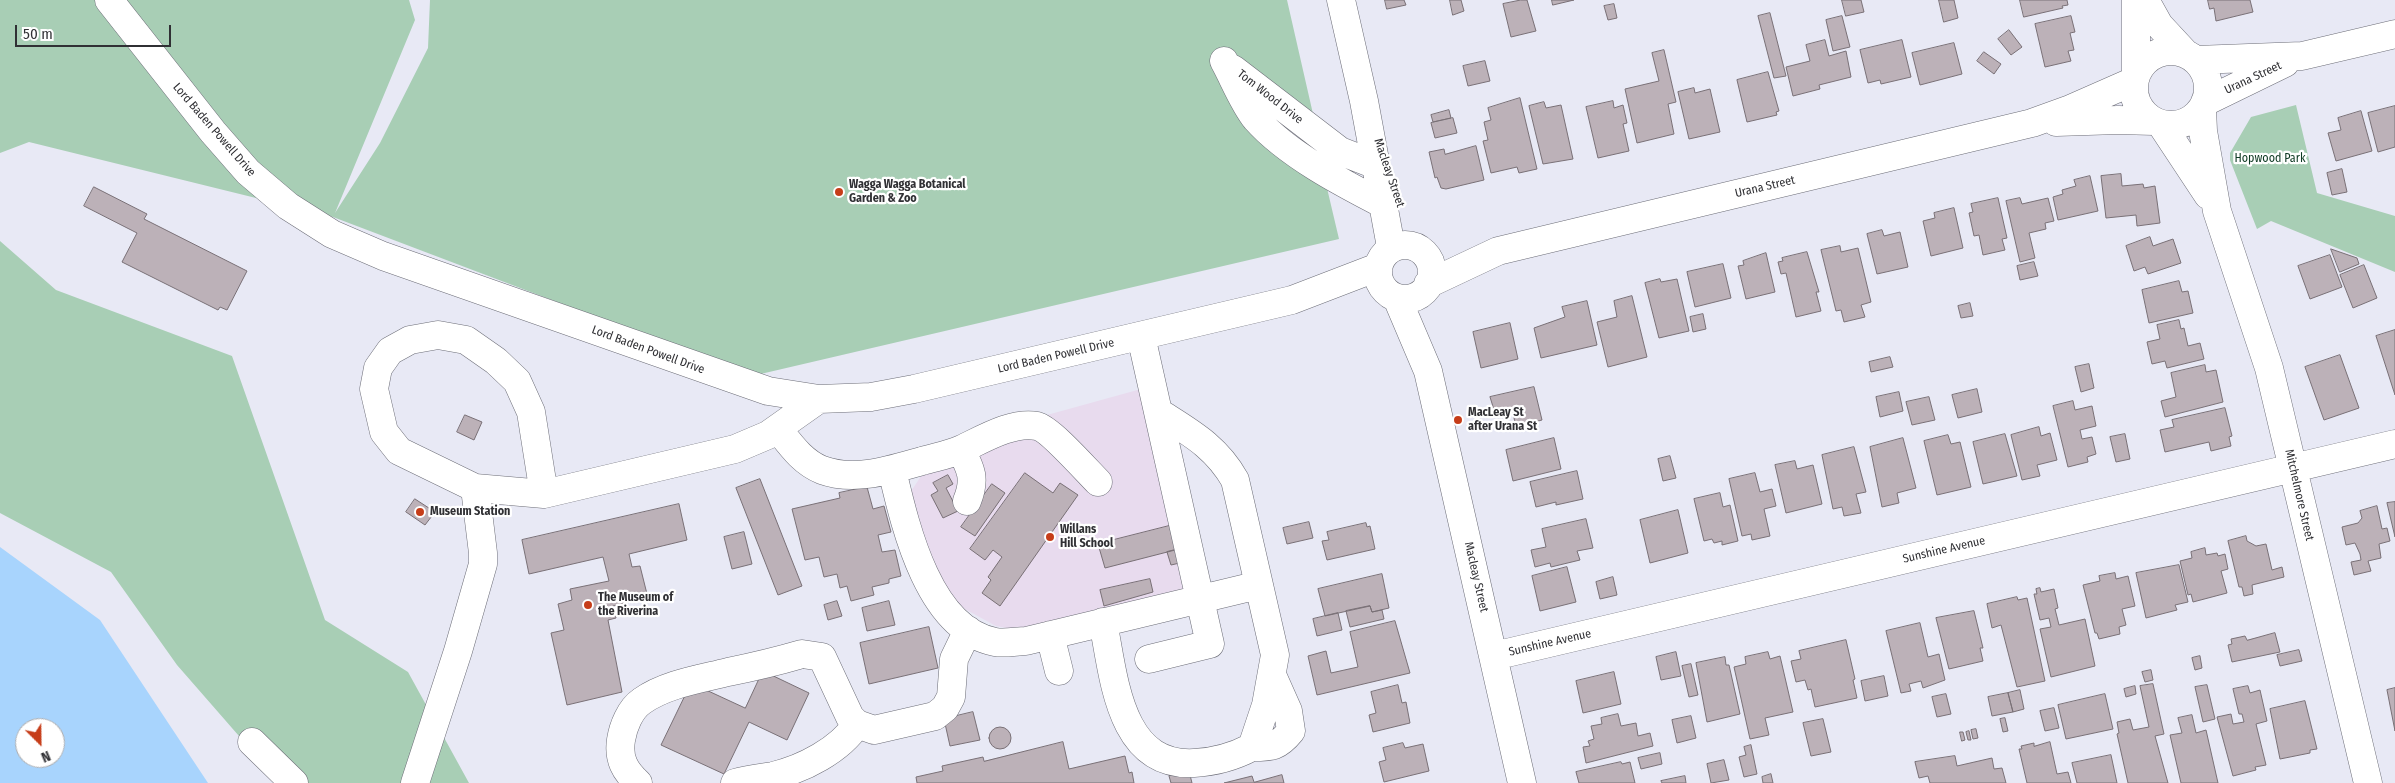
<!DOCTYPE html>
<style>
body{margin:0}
#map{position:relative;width:2395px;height:783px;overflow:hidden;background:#e8e9f5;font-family:"Fira Sans Condensed",sans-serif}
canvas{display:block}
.north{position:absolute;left:15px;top:718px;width:50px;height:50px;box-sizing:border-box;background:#fff;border:1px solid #acacae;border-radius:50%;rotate:157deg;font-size:14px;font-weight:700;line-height:20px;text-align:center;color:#303034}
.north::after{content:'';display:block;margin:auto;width:18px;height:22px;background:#c63d19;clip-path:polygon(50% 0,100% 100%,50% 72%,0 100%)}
.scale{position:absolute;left:15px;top:25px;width:156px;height:22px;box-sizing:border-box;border:2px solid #303034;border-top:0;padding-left:6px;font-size:15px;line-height:18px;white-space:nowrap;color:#303034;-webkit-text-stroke:4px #fff;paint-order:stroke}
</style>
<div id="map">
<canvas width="2395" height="783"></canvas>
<div class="north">N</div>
<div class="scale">50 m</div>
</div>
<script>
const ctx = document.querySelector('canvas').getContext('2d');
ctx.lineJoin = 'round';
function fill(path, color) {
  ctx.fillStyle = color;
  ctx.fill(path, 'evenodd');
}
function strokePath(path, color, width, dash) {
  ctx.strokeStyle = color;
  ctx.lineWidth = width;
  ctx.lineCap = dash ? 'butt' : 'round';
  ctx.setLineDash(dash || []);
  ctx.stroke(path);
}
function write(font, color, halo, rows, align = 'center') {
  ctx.font = font + ' "Fira Sans Condensed",sans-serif';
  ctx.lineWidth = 4.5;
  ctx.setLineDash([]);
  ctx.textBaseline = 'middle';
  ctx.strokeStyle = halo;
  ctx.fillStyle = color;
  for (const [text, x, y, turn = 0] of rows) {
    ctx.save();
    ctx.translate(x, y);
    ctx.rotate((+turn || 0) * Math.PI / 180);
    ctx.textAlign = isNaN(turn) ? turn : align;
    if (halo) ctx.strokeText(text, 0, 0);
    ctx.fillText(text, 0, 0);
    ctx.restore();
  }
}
fill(new Path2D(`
 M1141 389 1190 578 1179 597 1028 632 996 626 963 608 934 575 906 499 925 470 953 441Z`), '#e8dbee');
fill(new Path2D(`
 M0 0H409L415 20 335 213 380 143 428 48 430 0H1287L1321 149 1290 130 1278 137 1322 167 1339 239 752 376 333 217 29 142 0 153Z
 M2296 105 2317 193 2395 216V272L2271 221 2257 229 2230 160V153L2251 117Z
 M0 241 56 290 232 356 325 620 408 672 469 783H280L177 665 111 572 0 513Z`), '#a8ceb5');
fill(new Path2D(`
 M0 547 100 620 208 783H0ZM25 728H55V758H25Z`), '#a8d4fd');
const building = new Path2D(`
 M1385 0H1404L1406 5 1387 9Z
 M1450 0H1461L1464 11 1453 15Z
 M1521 0H1527L1536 31 1511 37 1503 4Z
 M1552 0H1574L1553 5Z
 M1842 0H1861L1864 12 1846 16Z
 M1939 0H1954L1958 18 1944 22Z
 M2020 0H2067L2068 5 2062 6 2063 8 2024 17Z
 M2208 0H2250L2253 12 2216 21 2214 8 2210 9Z
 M1614 4 1617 18 1608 20 1604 6Z
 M1770 13 1786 76 1774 78 1758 16Z
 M1842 16 1850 47 1833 51 1826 20Z
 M2071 16 2075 32 2070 33 2074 50 2068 51 2071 61 2045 67 2035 24Z
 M2009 30 2022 47 2011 55 1998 39Z
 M1825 40 1829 56 1846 51 1851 77 1819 85 1820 89 1793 96 1786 67 1810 61 1806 45Z
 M1902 40 1911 77 1881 84 1880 80 1868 83 1860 50Z
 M1954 43 1962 74 1920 85 1912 53Z
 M1664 50 1676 102 1668 104 1674 134 1637 143 1625 89 1659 81 1652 53Z
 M1984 52 2001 64 1994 74 1977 61Z
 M1485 61 1490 81 1468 86 1463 66Z
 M1768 72 1779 111 1776 112 1777 115 1747 122 1737 80Z
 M1694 88 1695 93 1710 89 1720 132 1689 139 1678 92Z
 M1520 98 1537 169 1519 173 1517 167 1491 173 1483 141 1488 140 1484 122 1491 120 1488 108Z
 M1613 101 1614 108 1623 105 1627 123 1623 124 1629 151 1598 158 1586 107Z
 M1544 102 1546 108 1561 105 1573 159 1543 164 1529 106Z
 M2395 106V147L2378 152 2368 113Z
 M1449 110 1451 118 1433 122 1431 115Z
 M2361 111 2372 151 2336 161 2328 133 2341 130 2338 118Z
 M1453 118 1457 133 1435 138 1431 123Z
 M1476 146 1484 180 1446 189 1441 188 1437 177 1435 178 1429 152 1444 149 1445 154Z
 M2342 169 2347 192 2332 195 2327 173Z
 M2121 174 2122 186 2143 184 2144 188 2155 186 2160 223 2137 226 2136 215 2106 218 2101 176Z
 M2090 176 2098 211 2058 220 2053 197 2063 194 2062 190 2076 186 2074 180Z
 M94 187 147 214 144 219 247 271 227 310 220 307 218 310 122 262 137 233 84 206Z
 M1998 198 2007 238 2002 239 2005 250 1983 255 1979 235 1974 236 1969 213 1973 212 1971 204Z
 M2020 198 2022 204 2048 198 2054 221 2045 223 2046 229 2029 233 2035 258 2020 262 2006 201Z
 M1954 208 1963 248 1931 256 1923 221 1935 218 1934 213Z
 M1882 230 1884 236 1900 232 1908 267 1877 274 1867 234Z
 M2150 237 2153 246 2173 239 2181 263 2148 274 2145 267 2134 271 2126 246Z
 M1840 246 1841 252 1858 248 1871 302 1861 305 1865 317 1844 322 1841 310 1836 311 1821 250Z
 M2331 249 2357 258 2359 264 2340 272Z
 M1807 252 1819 292H1816L1821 311 1796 317 1786 273 1781 274 1778 262 1783 261 1782 258Z
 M1766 253 1775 292 1746 299 1738 266 1744 265 1743 261Z
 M2330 255 2342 287 2310 299 2298 266Z
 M2034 262 2038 276 2020 280 2017 266Z
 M1723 264 1731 298 1695 307 1687 272Z
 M2364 265 2377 298 2353 308 2340 275Z
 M1660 279 1661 282 1677 279 1689 331 1659 338 1645 283Z
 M2179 281 2182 292 2188 291 2193 313 2149 323 2142 290Z
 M1632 296 1647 357 1608 367 1597 322 1617 317 1614 301Z
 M1587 301 1597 345 1541 358 1534 328 1565 317 1562 307Z
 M1970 303 1973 316 1961 318 1958 306Z
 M1703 314 1706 329 1693 332 1690 317Z
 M2179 320 2181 329 2184 328 2188 346 2200 343 2204 359 2167 368 2165 361 2152 364 2147 342 2160 339 2157 325Z
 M1510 323 1518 359 1481 368 1473 332Z
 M2395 330V395L2376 336Z
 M2340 355 2359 408 2324 420 2305 367Z
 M1890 357 1893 367 1871 372 1869 362Z
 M2089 364 2094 388 2081 392 2075 367Z
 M2205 365 2206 372 2216 370 2223 402 2165 417 2161 401 2176 397 2171 373Z
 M1534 387 1542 420 1516 427 1512 409 1495 413 1490 397Z
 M1977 389 1982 412 1958 418 1952 395Z
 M1899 392 1903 411 1880 417 1876 397Z
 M1929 397 1935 420 1912 425 1906 402Z
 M2073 401 2075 410 2092 406 2096 426 2080 430 2082 439 2092 437 2096 454 2087 457 2088 462 2068 467 2053 406Z
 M2225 408 2232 436 2229 437 2231 446 2211 451 2209 442 2165 452 2160 430 2174 427 2172 420Z
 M465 415 482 422 474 440 457 432Z
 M2039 427 2041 436 2050 433 2057 460 2037 465 2040 476 2022 480 2011 435Z
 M2005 434 2017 476 1983 484 1973 442Z
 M2125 434 2130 459 2116 462 2110 437Z
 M1948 435 1951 444 1960 442 1971 487 1937 495 1924 441Z
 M1554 438 1561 469 1513 481 1506 450Z
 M1903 438 1916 488 1897 493 1899 503 1882 507 1870 447Z
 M1854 447 1866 492 1856 494 1861 513 1844 516 1842 507 1833 509 1822 455Z
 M1670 456 1676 478 1663 481 1658 459Z
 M1795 461 1797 469 1813 465 1822 504 1786 513 1775 465Z
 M1577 471 1583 499 1556 505V502L1536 507 1530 482Z
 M1025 473 1053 493 1060 483 1078 495 1000 606 982 593 991 580 988 577 1002 557 993 550 985 560 970 549Z
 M1755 473 1760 492 1772 489 1776 506 1764 509 1770 536 1752 540 1751 534 1742 536 1729 479Z
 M948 475 953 484 946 488 958 511 943 518 931 495 938 491 933 483Z
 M760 479 802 586 778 595 736 488Z
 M992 484 1005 493 975 536 961 527Z
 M867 487 873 509 884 506 891 532 878 535 882 552 895 550 901 576 889 579V583L872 587 874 595 851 601 847 586 840 588 837 574 824 577 819 557 805 560 792 509 840 498 839 493Z
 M1720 493 1723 507 1730 505 1738 541 1722 545V541L1714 543 1712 539 1704 541 1694 499Z
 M415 499 435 512 425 525 406 512Z
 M2395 502V537L2387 503Z
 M679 504 687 540 629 554 632 567 640 566 648 598 613 606 616 618 608 620 622 692 567 705 551 633 564 630 558 604 572 600 570 589 609 581 603 557 529 574 522 540Z
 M2377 506 2382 529 2387 528 2390 541 2379 544 2381 558 2368 561 2371 571 2354 575 2351 562 2361 560 2360 554 2355 543 2346 545 2342 527 2358 523 2362 518 2360 511Z
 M1678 510 1688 553 1650 563 1640 520Z
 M1586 519 1593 548 1577 551 1580 560 1551 567 1550 563 1535 567 1531 550 1546 547 1542 529Z
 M1309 522 1313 538 1287 544 1283 528Z
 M1366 523 1367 527 1370 526 1375 549 1327 560 1322 541 1329 540 1327 532Z
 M1173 525 1179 549 1105 568 1098 544Z
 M744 532 752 564 732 569 724 537Z
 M2246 536 2247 541 2256 546 2266 544 2272 570 2282 567 2284 577 2252 585 2253 594 2244 596 2242 587H2239L2228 541Z
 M2205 548 2206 555 2217 553 2218 556 2225 554 2228 569 2221 571 2227 593 2193 602 2191 594 2188 595 2180 561 2192 558 2191 552Z
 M1179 549 1184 562 1171 565 1167 552Z
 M2179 565 2188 602 2175 605 2177 610 2146 618 2136 573Z
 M1567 567 1576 602 1540 611 1532 576Z
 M2115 573 2116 579 2128 576 2135 606 2122 609 2126 625 2119 627 2120 634 2099 639 2097 633H2095L2083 585 2100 581 2099 576Z
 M1382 574 1389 608 1372 612 1370 606 1325 616 1318 589Z
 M1613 577 1617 595 1600 599 1596 582Z
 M1150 579 1153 592 1104 606 1100 590Z
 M2040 588 2041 592 2054 589 2058 608 2055 609 2059 625 2085 619 2095 666 2051 677 2040 629 2051 627 2049 618 2040 620 2034 594H2037L2036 589Z
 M2017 597 2018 600 2027 598 2045 681 2017 687 2001 625 1992 628 1987 604Z
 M837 601 842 616 828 620 824 605Z
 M889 601 895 625 867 631 862 608Z
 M1370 606 1372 612 1382 610 1384 619 1350 627 1346 611Z
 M1974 611 1983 648H1980L1983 661 1949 669 1936 618Z
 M1338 613 1342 630 1317 636 1313 619Z
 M1395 621 1410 673 1317 695 1308 656 1326 651 1331 673 1358 667 1350 632Z
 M1920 623 1928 657 1939 654 1945 680 1923 688 1921 681 1909 684 1911 691 1901 693 1886 631Z
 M929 627 938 668 869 684 860 643Z
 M2275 633 2280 652 2232 662 2228 645 2232 644 2231 639 2245 636 2247 640Z
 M1846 640 1855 679 1853 680 1857 698 1815 707 1811 689 1808 690 1805 680 1796 682 1791 661 1801 659 1799 651Z
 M2299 650 2302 661 2280 666 2277 655Z
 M1676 652 1681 676 1661 680 1656 657Z
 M1768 652 1770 659 1780 656 1793 712 1765 718 1769 735 1750 739 1734 667 1746 664 1745 657Z
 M2200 656 2202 668 2195 670 2192 658Z
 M1725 657 1726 665H1729L1740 714 1707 722 1696 663Z
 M1691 664 1698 695 1689 697 1682 666Z
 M2151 670 2153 680 2145 682 2142 672Z
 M763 671 809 693 787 740 749 722 724 774 661 745 691 683 745 708Z
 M1614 672 1621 704 1583 713 1576 681Z
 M1884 676 1888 696 1865 701 1861 681Z
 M2153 684 2164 734 2155 736 2168 783H2128L2117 734 2119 733 2117 722 2130 719 2133 730 2149 727 2140 686Z
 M1398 685 1402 703 1406 702 1410 723 1373 732 1369 715 1376 713 1371 692Z
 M2207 685 2215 719 2203 722 2195 687Z
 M2135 686 2136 694 2126 697 2124 689Z
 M2248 686 2250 693 2260 690 2267 721 2256 724 2266 765 2255 767 2256 770 2233 776 2217 717 2231 714 2233 724 2244 722 2242 714H2239L2233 689Z
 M2395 688V731L2387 690Z
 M2020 690 2024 709 2013 712 2008 693Z
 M2008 693 2013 712 1992 716 1988 697Z
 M1946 694 1951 714 1937 717 1932 697Z
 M2105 694 2113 729 2066 739 2058 705Z
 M2305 701 2317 749 2310 750V753L2280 759 2270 709Z
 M2054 708 2059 728 2045 731 2040 711Z
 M973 712 980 740 950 746 944 719Z
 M1618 714 1621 726 1636 723 1638 736 1650 733 1653 746 1586 763 1583 747 1590 746 1588 741 1594 739 1591 726 1602 724 1601 718Z
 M2192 715 2196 733 2206 730 2218 783H2181L2170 735 2182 733 2178 718Z
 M1691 716 1696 738 1677 743 1672 720Z
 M2005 718 2008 731 2003 732 2000 719Z
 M1823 719 1831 752 1811 756 1803 723Z
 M989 738a11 11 0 1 1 22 0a11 11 0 1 1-22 0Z
 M1976 729 1978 738 1973 739 1971 730Z
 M1969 731 1971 740H1968L1966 732Z
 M1960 732H1963L1965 740 1962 741Z
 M1063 742 1069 769 1125 756 1129 773 1132 772 1134 783H917L916 777 943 771 942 766 983 757 984 761Z
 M2050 742 2057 774 2068 772 2071 783H2027L2019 749H2022L2021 746 2034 743V746Z
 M1403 743 1405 748 1423 744 1429 771 1384 782 1379 762 1386 760 1383 748Z
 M1751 745 1757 774 1744 777 1739 757 1746 755 1744 747Z
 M1660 753 1662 764 1641 769 1638 758Z
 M2111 755 2117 783H2077L2072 763Z
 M1955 756 1957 766 1992 758 1994 769 2002 768 2006 783H1930L1928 776 1919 778 1915 762Z
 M1724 760 1729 780 1711 783 1707 764Z
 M1621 762 1622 764 1630 762 1635 783H1579L1576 772Z
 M1189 771 1192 783H1171L1169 776Z
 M1771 774 1773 783H1763L1762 777Z
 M1282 775 1284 783H1224L1252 776 1254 782Z
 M1685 776 1686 783H1662L1661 781Z`);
fill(building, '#bcb1b8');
strokePath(building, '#797076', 1);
const minor = new Path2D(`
 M109 0 213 132 248 172 288 206 332 234 383 256 768 391 819 399 871 397 914 389 1292 300 1378 267
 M1341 0 1364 101 1391 247
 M2145 0 2159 25 2185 53
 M2134 88a37 37 0 1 1 74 0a37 37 0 1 1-74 0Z
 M2196 60 2302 56 2395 34
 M1224 61C1234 79 1243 103 1256 119 1287 154 1342 183 1383 204
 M1233 69 1340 151 1376 165
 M2136 75V0
 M2205 102 2285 63
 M2202 109 2203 131 2217 211 2269 368 2368 783
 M2056 122 2118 120 2154 121
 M2161 124 2208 195
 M1378 272a27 27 0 1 1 54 0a27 27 0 1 1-54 0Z
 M1428 284 1498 251 2032 123 2068 110 2134 81
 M1397 298 1428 371 1522 783
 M1141 336 1210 644 1149 659
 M778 429C790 444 802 462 822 470 855 482 890 470 922 461 935 457 949 455 962 449 983 439 1013 421 1037 426 1050 429 1087 471 1098 482
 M961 450C971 469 976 479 967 501
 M892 470C905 525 928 629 995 642 1005 644 1017 641 1026 641L1259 585
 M544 494 531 412 517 381 496 361 466 340 438 335 410 340 390 351 378 368 374 389 384 432 399 451 475 488 544 494 735 449 768 435 819 399
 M1103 622C1114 677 1119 767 1194 763 1214 762 1235 756 1252 747L1266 705 1275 655 1235 480C1216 446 1189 432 1158 412
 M1050 635 1059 671
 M1494 656 2395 444
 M252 742 294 783
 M1252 747C1272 747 1278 747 1291 731L1288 711 1272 675
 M415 783 458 651 483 564V553L475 488
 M638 783C625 771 618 759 621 740 623 727 630 709 642 701 666 684 700 679 728 672 753 667 778 661 802 654L822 657 850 717 857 724 874 730 935 716 945 708 951 697 954 659 968 630
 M735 783C748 779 760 778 773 776 803 769 840 750 857 724`);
strokePath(minor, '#6d6e78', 29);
strokePath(minor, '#fff', 28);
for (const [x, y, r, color] of [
 [839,192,5,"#c63d19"],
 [1458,420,5,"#c63d19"],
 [420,512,5,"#c63d19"],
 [1050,537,5,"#c63d19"],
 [588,605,5,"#c63d19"]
]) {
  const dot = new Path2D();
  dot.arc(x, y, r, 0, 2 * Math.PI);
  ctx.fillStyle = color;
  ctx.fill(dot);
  strokePath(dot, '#fff', 2);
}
write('12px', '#303034', '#fff', [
 ["Urana Street",2253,78,-25],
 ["Tom Wood Drive",1270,97,38],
 ["Lord Baden Powell Drive",214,130,49],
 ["Macleay Street",1389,173,71],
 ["Urana Street",1765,187,-13],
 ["Lord Baden Powell Drive",648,350,20],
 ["Lord Baden Powell Drive",1056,356,-13],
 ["Mitchelmore Street",2299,495,77],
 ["Sunshine Avenue",1944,550,-13],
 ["Macleay Street",1476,577,77],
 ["Sunshine Avenue",1550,643,-13]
]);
write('12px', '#0d3922', '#fff', [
 ["Hopwood Park",2270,159]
]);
write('bold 12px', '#303034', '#fff', [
 ["Wagga Wagga Botanical",849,185],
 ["Garden & Zoo",849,199],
 ["MacLeay St",1468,413],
 ["after Urana St",1468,427],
 ["Museum Station",430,512],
 ["Willans",1060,530],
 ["Hill School",1060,544],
 ["The Museum of",598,598],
 ["the Riverina",598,612]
], 'left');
</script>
